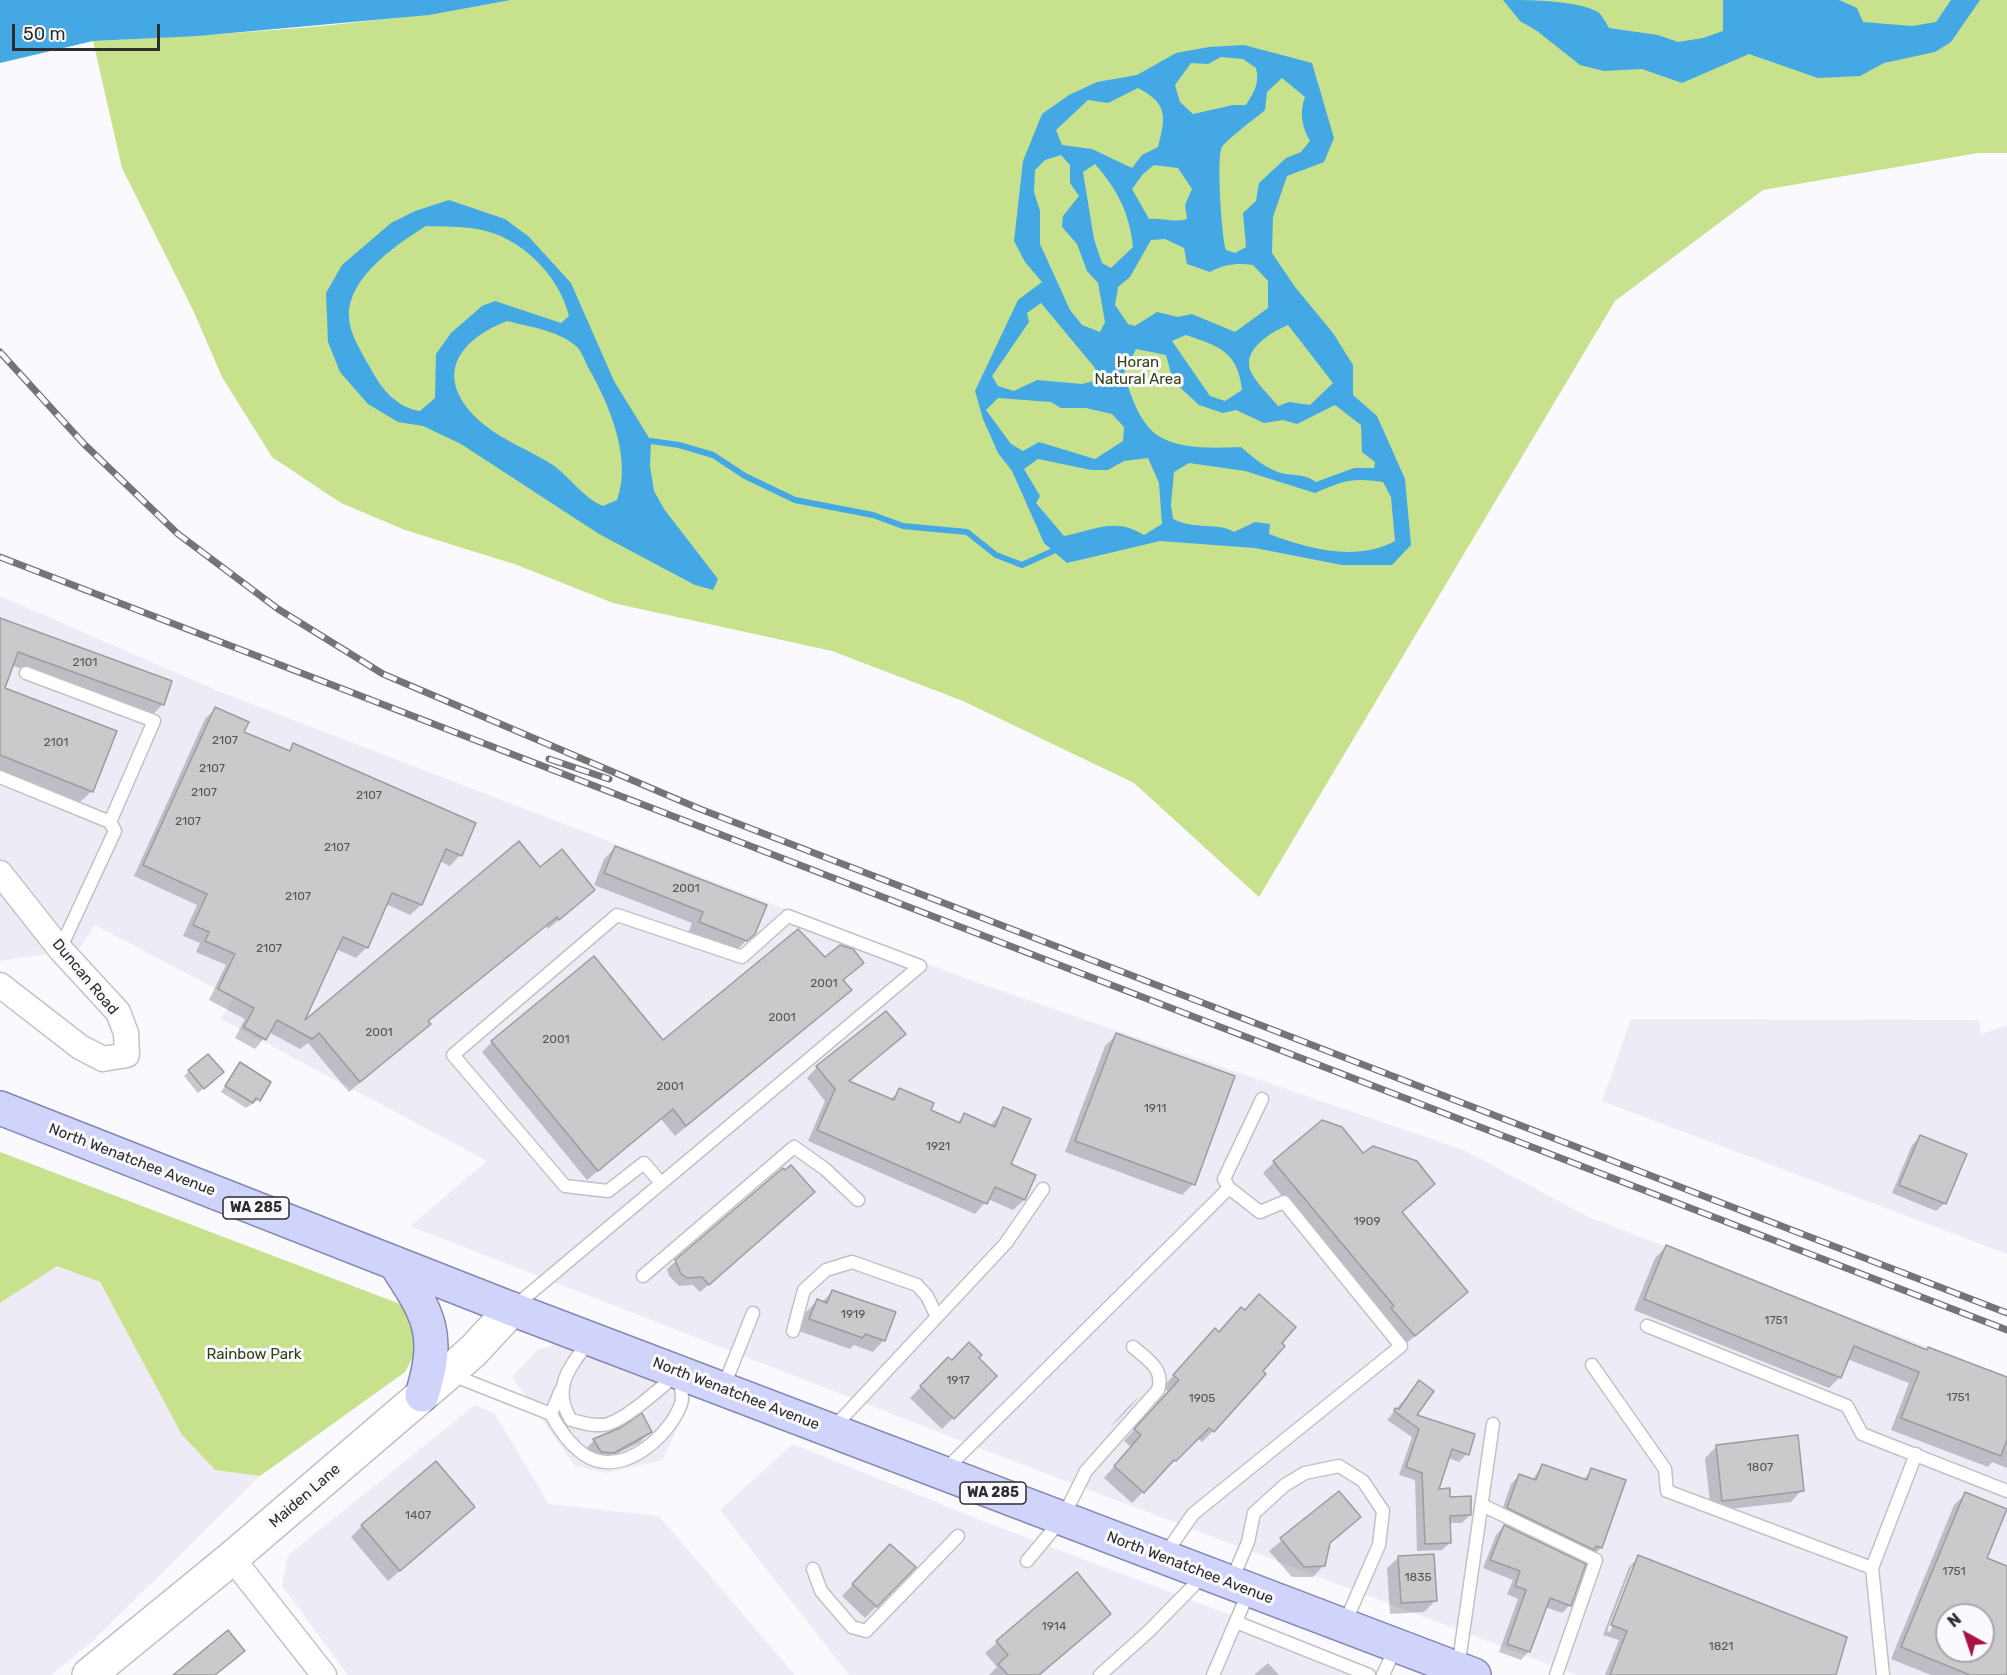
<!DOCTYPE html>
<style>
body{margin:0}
#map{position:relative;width:2007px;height:1675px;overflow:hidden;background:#faf9fd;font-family:Rubik,sans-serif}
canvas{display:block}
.north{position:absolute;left:1935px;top:1603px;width:60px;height:60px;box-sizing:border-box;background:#faf9fd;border:2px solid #a8a7aa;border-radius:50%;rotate:320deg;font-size:16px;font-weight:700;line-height:24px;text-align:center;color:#2d2d2e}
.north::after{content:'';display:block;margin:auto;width:21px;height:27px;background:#a91340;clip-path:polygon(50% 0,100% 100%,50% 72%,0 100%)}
.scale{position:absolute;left:12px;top:24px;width:148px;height:27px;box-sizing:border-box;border:3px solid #2d2d2e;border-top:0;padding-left:8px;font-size:18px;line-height:21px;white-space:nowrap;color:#2d2d2e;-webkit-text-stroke:4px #faf9fd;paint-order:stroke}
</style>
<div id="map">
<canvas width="2007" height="1675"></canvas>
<div class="north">N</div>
<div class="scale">50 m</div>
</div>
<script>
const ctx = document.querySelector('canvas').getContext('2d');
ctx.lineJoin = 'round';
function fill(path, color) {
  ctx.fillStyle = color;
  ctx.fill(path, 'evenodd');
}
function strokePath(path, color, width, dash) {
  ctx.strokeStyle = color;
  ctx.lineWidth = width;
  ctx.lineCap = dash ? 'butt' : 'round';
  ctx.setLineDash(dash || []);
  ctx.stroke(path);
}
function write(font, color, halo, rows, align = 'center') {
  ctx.font = font + ' Rubik,sans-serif';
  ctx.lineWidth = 6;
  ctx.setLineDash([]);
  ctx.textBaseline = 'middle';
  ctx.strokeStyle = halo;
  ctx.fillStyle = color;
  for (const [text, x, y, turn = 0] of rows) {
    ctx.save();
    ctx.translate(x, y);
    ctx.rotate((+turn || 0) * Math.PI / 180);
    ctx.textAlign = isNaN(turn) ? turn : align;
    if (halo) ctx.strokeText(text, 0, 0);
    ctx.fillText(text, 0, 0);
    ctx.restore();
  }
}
fill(new Path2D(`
 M0 596 218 691 970 980 1466 1151 1588 1217 2007 1377V1675H1577L1000 1456 410 1226 487 1161 221 1019 233 998 95 925 79 949 0 961ZM1947 1615H1983V1651H1947Z
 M1631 1019 1979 1020 1981 1034 2007 1025V1254L1602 1101Z
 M57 1265 100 1282 182 1435 215 1470 260 1476 93 1641 51 1675H0V1303Z
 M558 1344 691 1398 663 1460 606 1473 575 1466 512 1377 537 1350Z
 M475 1405 495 1414 549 1504 659 1516 795 1675H348L282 1586 288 1555Z
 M793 1444 980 1520 1389 1675H849L720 1510Z`), '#eeebf6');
fill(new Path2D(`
 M511 0H2007V153H1978L1763 190 1615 301 1259 897 1134 783 963 701 832 651 613 603 517 565 405 530 341 503 272 457 222 377 193 310 122 168 93 41C233 34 374 26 511 0Z
 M0 1152 400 1304C421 1329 421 1345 405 1372L260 1476 215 1470 182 1435 100 1282 57 1266 0 1303Z`), '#c8e18d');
fill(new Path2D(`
 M0 0H511L429 15 198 36 93 41 0 63Z
 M1503 0C1529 0 1576 0 1598 12 1602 15 1606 23 1609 28L1658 35 1678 42 1703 38 1723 31V0H1839L1857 8 1863 22 1912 26 1936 22 1951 0H1980L1951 42 1935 52 1884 63 1860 76 1818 78 1749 54 1682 83 1642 69 1604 71 1580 65 1537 31 1520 21Z
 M1244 45 1312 63 1334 138 1324 162 1287 176 1273 217 1272 253 1295 287 1333 333 1353 365V395L1377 416 1405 479 1411 545 1392 565H1342L1255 548 1160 541 1067 563 1044 543 1012 471 998 453 983 419 975 391 1018 300 1042 282 1025 262 1014 241 1023 161 1042 114 1069 95 1097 82 1137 75 1176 53 1209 47ZM1221 57 1243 59 1256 68C1260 83 1254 92 1246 105H1233L1193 114 1180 102 1175 85 1191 63 1208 64ZM1282 78 1305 97C1299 112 1302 128 1310 141L1301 152 1286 158 1259 183 1256 201 1243 213 1246 247 1235 253 1226 250C1222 239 1216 157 1222 147 1227 139 1256 118 1265 110L1267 92ZM1138 88C1168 104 1166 116 1158 147L1142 155 1132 168 1092 149 1062 145 1056 130 1088 100 1108 103ZM1061 155 1070 165V183L1079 196 1063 216 1062 227 1077 244 1087 271 1098 283 1105 322 1100 332 1082 325 1070 310 1040 244V211L1034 192 1035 170 1045 160ZM1095 164C1117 189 1130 214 1133 247L1111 268 1102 263 1094 239 1083 172ZM1154 165 1178 168 1192 189 1185 205 1187 219C1174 223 1162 218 1149 219L1132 189 1143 174ZM1165 239 1184 248 1187 264 1210 272C1225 264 1237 263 1253 265L1268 281V308L1235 332 1192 314 1178 317 1157 312 1135 326 1128 324 1115 305 1118 287 1130 277 1151 240ZM1041 303 1095 368 1098 380 1082 384 1037 380 1014 391 998 386 992 376 1029 322 1027 313ZM1288 325 1333 383 1310 405 1289 402 1278 406C1270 396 1257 384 1251 372 1241 350 1271 332 1288 325ZM1186 335C1218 346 1238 351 1242 390L1225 401 1210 396 1172 341ZM1136 349 1166 355 1173 381 1199 405 1223 413 1236 410 1264 423 1283 420 1297 424 1335 405 1361 425 1362 452 1375 462 1374 468H1354L1316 482C1305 474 1298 476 1285 474 1267 470 1255 459 1241 447 1216 448 1179 450 1157 435 1139 422 1130 394 1124 373ZM998 398 1051 402 1061 408H1086L1112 414 1124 427 1123 441 1095 459 1039 442 1023 451 1011 444 986 410ZM1148 458 1159 483 1162 524 1144 535C1114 517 1096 530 1064 536L1036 503 1040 496 1024 469 1038 459 1091 470H1108L1124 461ZM1189 463 1245 471 1315 493C1342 481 1353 477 1383 482L1391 497 1395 541C1356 562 1309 549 1269 534L1270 524 1255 522 1234 532C1218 522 1195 530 1173 519L1171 505 1174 472Z
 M449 200 505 219 528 236 571 283 614 381 651 441 650 466 654 491 664 509 718 579 713 590 695 585 599 534 461 444 423 426 398 422 368 404 340 372 328 342 326 293 342 265 391 223 415 211ZM426 226C443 227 460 226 477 229 520 236 559 275 569 316L561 323 495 301 482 306 451 333 436 354 435 398 420 411C398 408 382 390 372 371 364 356 349 334 349 317 347 278 397 244 426 226ZM507 321C530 327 557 330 576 346 582 351 585 362 589 369 610 406 632 459 617 500L603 506C582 497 571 478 553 465 530 450 503 441 482 423 433 380 454 342 507 321Z`), '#43a8e4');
fill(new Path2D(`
 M0 620 171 682 162 705 151 716 11 665 3 689 92 791 80 802 0 771Z
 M215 709 242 733 287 752 294 745 460 855 450 866 439 861 421 905 410 915 386 904 367 947 356 958 336 949 301 1025 540 869 593 890 548 929 546 926 427 1022 418 1034 349 1092 308 1043 300 1049 269 1032 255 1049 235 1038 245 1019 209 1000 226 965 196 952 200 943 183 936 197 905 134 876 205 719Z
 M616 847 754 933 735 952 688 933 692 923 594 885 604 859Z
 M824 960 851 973 842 981 850 990 839 1001 675 1136 661 1119 587 1180 482 1052 492 1042H663Z
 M904 1034 848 1082 890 1100 900 1090 929 1111 957 1123 965 1115 990 1126 1004 1109 1009 1165 1024 1200 1013 1210 988 1199 975 1214 808 1141 825 1101 807 1078 817 1067Z
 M1116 1035 1193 1184 1182 1195 1065 1152 1105 1046Z
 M240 1064 258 1100 246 1108 221 1092Z
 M189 1071 217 1077 198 1093 184 1076Z
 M1921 1136 1945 1203 1936 1211 1892 1193 1912 1145Z
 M1274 1162 1433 1184 1401 1213 1455 1303 1403 1346 1383 1318 1263 1173Z
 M805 1201 700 1292 693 1285 679 1286 669 1276 667 1269 676 1261Z
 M1666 1247 1927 1351 2007 1379V1468L1992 1462 1988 1467 1891 1430 1909 1383 1847 1359 1840 1377 1829 1388 1634 1310 1655 1258Z
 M832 1292 884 1340 873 1352 854 1345 850 1349 799 1331 806 1312 817 1301 822 1302Z
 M1244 1311 1213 1431 1202 1442 1197 1438 1132 1503 1104 1478 1131 1447 1124 1441 1168 1392 1163 1387 1204 1341 1218 1333Z
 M977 1358 995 1376 942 1429 910 1398 948 1359 952 1362Z
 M1419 1382 1414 1415 1467 1454 1459 1462 1448 1458 1437 1490 1470 1515 1462 1523H1449L1450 1543 1442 1550 1417 1551 1415 1480 1399 1475 1412 1437 1387 1420Z
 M1141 1395 1121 1417 1109 1428 1129 1406Z
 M621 1429 650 1432 639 1443 596 1464 583 1452 594 1440Z
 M1796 1437 1802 1490 1791 1502 1711 1511 1705 1458 1716 1447Z
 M1542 1466 1583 1480 1592 1470 1624 1480 1601 1548 1592 1556 1500 1516 1511 1484 1519 1476 1532 1480Z
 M1339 1493 1324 1565 1313 1577H1292L1269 1551Z
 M1965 1494 1985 1559 2007 1568V1675H1931L1891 1659 1954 1505ZM1947 1615H1983V1651H1947Z
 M462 1518 388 1581 351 1537 362 1526Z
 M1504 1526 1570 1605 1562 1613 1545 1607 1529 1651 1521 1660 1499 1652 1518 1599 1507 1594 1513 1580 1483 1568 1496 1535Z
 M879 1557 914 1568 865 1618 842 1596Z
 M1399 1557 1436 1600 1424 1612 1390 1614 1387 1568Z
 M1639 1557 1825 1675H1605L1619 1640 1603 1635 1629 1567ZM1632 1566H1636L1610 1632 1607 1631Z
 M1076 1575 1098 1625 1039 1675H989L997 1667 985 1653Z
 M1268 1663 1279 1675H1254Z`), '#0003');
strokePath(new Path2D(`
 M651 441 679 445 713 455 745 476 795 500 873 515 903 526 967 532 996 555 1022 565 1053 551`), '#43a8e4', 6);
const building = new Path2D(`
 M0 618 172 681 164 705 18 652 5 688 117 731 93 792 0 755Z
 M215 707 249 722 244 732 290 751 293 743 476 823 462 856 446 849 422 905 392 893 368 948 343 937 305 1020 519 841 540 867 562 849 595 890 559 920 557 917 428 1021 431 1024 360 1082 319 1033 312 1039 277 1020 266 1040 244 1027 254 1008 218 989 235 954 205 941 209 932 193 925 207 894 143 865Z
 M615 846 767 905 755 934 747 941 699 922 703 912 604 873Z
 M798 929 825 957 840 945 853 949 864 963 843 980 852 990 686 1126 673 1109 598 1171 491 1041 594 956 663 1040Z
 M886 1011 906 1034 849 1081 894 1100 899 1088 934 1103 931 1110 960 1123 964 1113 995 1127 1003 1107 1031 1119 1011 1164 1036 1175 1025 1200 995 1187 987 1204 817 1130 835 1089 816 1066Z
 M1116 1033 1235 1076 1195 1185 1075 1141Z
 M208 1054 224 1072 204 1089 188 1070Z
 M240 1062 271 1082 260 1101 256 1098 253 1103 225 1086Z
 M1322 1120 1342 1127 1363 1153 1373 1146 1417 1161 1435 1184 1402 1212 1468 1292 1415 1336 1391 1308 1394 1306 1273 1161Z
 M1920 1135 1967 1154 1946 1204 1899 1185Z
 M791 1165 815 1192 709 1285 702 1277 687 1278 681 1274 675 1260 783 1168 785 1170Z
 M1666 1245 1927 1350 1928 1347 2007 1377V1440L2001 1456 1901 1418 1919 1372 1854 1346 1841 1378 1644 1299Z
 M832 1290 896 1312 885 1341 865 1334 863 1338 809 1319 817 1299 827 1303Z
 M1259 1294 1296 1327 1282 1343 1285 1346 1263 1371 1266 1374 1214 1432 1209 1428 1176 1461 1174 1460 1144 1493 1114 1466 1141 1435 1134 1429 1179 1380 1173 1375 1215 1328 1219 1332 1241 1307 1245 1310Z
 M969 1342 982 1355 979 1358 997 1376 954 1419 920 1386 948 1357 952 1360Z
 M1419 1380 1434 1391 1417 1415 1475 1434 1469 1455 1452 1449 1439 1489 1450 1488V1497L1471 1496V1515L1450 1516 1451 1543 1425 1544 1422 1473 1406 1467 1419 1429 1394 1411 1395 1408 1399 1409Z
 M642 1413 652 1432 614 1453 601 1452 593 1439 620 1428Z
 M1798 1435 1804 1491 1722 1501 1716 1445Z
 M436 1461 475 1507 400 1571 361 1525Z
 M1542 1464 1587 1480 1591 1468 1626 1480 1602 1548 1596 1546 1594 1550 1507 1508 1519 1474 1536 1480Z
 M1339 1491 1361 1517 1330 1543 1325 1566 1304 1567 1280 1538Z
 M1965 1492 2007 1509 1987 1558 2007 1566V1675H1970L1901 1647ZM1947 1615H1983V1651H1947Z
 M1504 1525 1586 1564 1571 1606 1550 1598 1530 1652 1507 1644 1526 1590 1515 1586 1520 1571 1490 1560Z
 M890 1544 916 1567 877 1607 852 1584Z
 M1434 1554 1437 1601 1401 1603 1398 1556Z
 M1638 1555 1847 1637 1836 1675H1610L1627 1631 1611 1625Z
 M1077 1572 1111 1614 1039 1675H1008L998 1664 1008 1655 996 1641Z
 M228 1630 245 1651 215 1675H173Z`);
fill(building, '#cbc9cc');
strokePath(building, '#9d9b9d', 1.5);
const service = new Path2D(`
 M26 673 154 721 110 822
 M0 777 110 822 115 831 60 949
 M643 1276 794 1147 825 1169 858 1200
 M515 1306 920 966 788 916 742 957 617 915 453 1055 565 1186 608 1191 644 1163 661 1183
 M1647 1326 1847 1406 1862 1434 2007 1491
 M793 1331 804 1290 826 1270 852 1262 917 1285 927 1296 937 1317
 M590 1340C570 1367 551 1387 571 1420 583 1423 596 1427 608 1424 628 1418 660 1388 676 1375
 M1592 1365 1665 1469 1667 1491 1872 1568 1916 1454
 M452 1375 551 1414
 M723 1388 753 1313
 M561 1390 551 1414C560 1431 576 1454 595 1460 630 1471 670 1434 681 1404 684 1397 680 1384 679 1376
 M834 1427 1006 1243 1043 1189
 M945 1470 1229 1188
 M1482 1505 1596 1560 1556 1675
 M1164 1556 1193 1514 1401 1346 1284 1202 1260 1212 1229 1188 1224 1179 1262 1099
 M1027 1561 1062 1519 1086 1471 1158 1390C1165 1369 1147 1359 1133 1347
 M1872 1568 1883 1675
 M813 1569 821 1591 852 1627 866 1631 958 1536
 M1231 1582 1248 1542 1254 1513 1285 1485 1305 1473 1339 1466 1363 1481 1383 1511 1379 1545 1344 1625
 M1236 1622 1369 1675
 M1458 1668 1493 1424
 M1100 1675 1148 1632 1204 1575
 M1213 1675 1249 1591
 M1383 1675 1396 1646`);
const minor = new Path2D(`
 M0 873 60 949 118 1012 126 1033 127 1055 103 1059 80 1047 0 985
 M232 1558 324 1675`);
const secondary = new Path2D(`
 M89 1675 232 1558 448 1373 473 1351 512 1309`);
const primary = new Path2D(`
 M0 1108 512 1309 1474 1675
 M395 1263C429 1315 441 1333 422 1395`);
strokePath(service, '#c2c1c5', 15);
strokePath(minor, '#c2c1c5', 27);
strokePath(secondary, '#c2c1c5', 36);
strokePath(primary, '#8387b0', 36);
strokePath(service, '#fff', 12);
strokePath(minor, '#fff', 24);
strokePath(secondary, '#fff', 33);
strokePath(primary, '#d1d4fa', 33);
const rail = new Path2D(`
 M0 352 84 444 178 534 278 609 383 674 700 809 2007 1313
 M0 557 2007 1330
 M549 759 609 779`);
strokePath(rail, '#747476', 7);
strokePath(rail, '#faf9fd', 4.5, [14]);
write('12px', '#545456', null, [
 ["2101",85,663],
 ["2107",225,741],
 ["2101",56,743],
 ["2107",212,769],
 ["2107",204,793],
 ["2107",369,796],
 ["2107",188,822],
 ["2107",337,848],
 ["2001",686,889],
 ["2107",298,897],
 ["2107",269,949],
 ["2001",824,984],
 ["2001",782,1018],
 ["2001",379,1033],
 ["2001",556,1040],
 ["2001",670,1087],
 ["1911",1155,1109],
 ["1921",938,1147],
 ["1909",1367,1222],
 ["1919",853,1315],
 ["1751",1776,1321],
 ["1917",958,1381],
 ["1751",1958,1398],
 ["1905",1202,1399],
 ["1807",1760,1468],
 ["1407",418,1516],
 ["1751",1954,1572],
 ["1835",1418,1578],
 ["1914",1054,1627],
 ["1821",1721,1647]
]);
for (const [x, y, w] of [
 [256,1208,66],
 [993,1493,66]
]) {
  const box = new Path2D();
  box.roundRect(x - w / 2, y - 11, w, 22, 4.5);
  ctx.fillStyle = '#faf9fd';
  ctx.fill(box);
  strokePath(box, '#2d2d2e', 1.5);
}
write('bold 14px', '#2d2d2e', null, [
 ["WA 285",256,1208],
 ["WA 285",993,1493]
]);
write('15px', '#343e16', '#faf9fd', [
 ["Horan",1138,363],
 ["Natural Area",1138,380],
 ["Rainbow Park",254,1355]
]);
write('15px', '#2d2d2e', '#faf9fd', [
 ["Duncan Road",85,977,50],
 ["North Wenatchee Avenue",132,1160,21],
 ["North Wenatchee Avenue",736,1394,21],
 ["Maiden Lane",305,1496,-41],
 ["North Wenatchee Avenue",1190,1568,21]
]);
</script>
